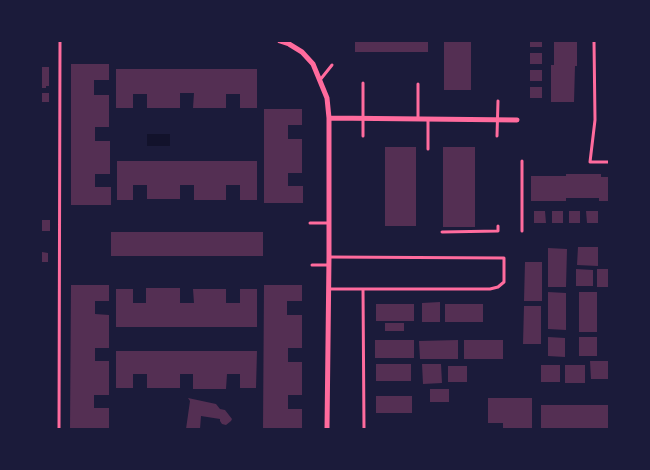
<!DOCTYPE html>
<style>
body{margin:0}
#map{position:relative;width:650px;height:470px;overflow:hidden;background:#1b1b3a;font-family:Overpass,sans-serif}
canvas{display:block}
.frame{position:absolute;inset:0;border:42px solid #1b1b3a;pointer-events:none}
</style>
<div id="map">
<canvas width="650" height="470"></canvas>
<div class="frame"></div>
</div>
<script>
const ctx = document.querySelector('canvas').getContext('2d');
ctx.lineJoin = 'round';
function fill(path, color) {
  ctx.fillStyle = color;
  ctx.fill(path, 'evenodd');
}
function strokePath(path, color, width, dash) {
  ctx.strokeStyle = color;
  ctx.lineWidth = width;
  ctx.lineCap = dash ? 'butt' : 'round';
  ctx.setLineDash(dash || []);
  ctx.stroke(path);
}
fill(new Path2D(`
 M147 134H170V146H147Z`), '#12122b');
fill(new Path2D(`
 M355 41H428V52H355Z
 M444 41H471V90H444Z
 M530 41H542V47H530Z
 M554 41H577V66H575L574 102H551V65H554Z
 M530 53H542V64H530Z
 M71 64H109V80H94V95H109V127H95V141H110V174H95V187H111V205H71Z
 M41 67H49V86H46V88H41Z
 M116 69H257V108H240V94H226V108H193L194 93H180V108H147V94H133V108H116Z
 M530 70H542V81H530Z
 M530 87H542V98H530Z
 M41 93H49V102H41Z
 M264 109H302V125H288V139H302V173H288V186H303V203H264Z
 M385 147H416V226H385Z
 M443 147H475V227H443Z
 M117 161H257V200H240V185H226V200H194V185H180V199H147V185H133V200H117Z
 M566 174H601V177H609V201H599V198H566V201H531V176H566Z
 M534 211H545L546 223H534Z
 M552 211H563V223H552Z
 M569 211H580V223H569Z
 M586 211H598V223H587Z
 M42 220H50V231H42Z
 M111 232H263V256H111Z
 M578 247H598V266L577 265Z
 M548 248 567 249 566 287H548Z
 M42 252 48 253V262H41Z
 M525 262H542V301H524Z
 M576 269 593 270V286H576Z
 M597 269H609V287H597Z
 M71 285H109V301H95V314L109 315V348H95V361H109V395H94V408H109V429H70Z
 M264 285H302V301H287V315H302V348H288V362H302V395H288V409H302V429H263Z
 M146 288H180V303H194L193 289H226V303H240V289H257V327H116V289H133V303H146Z
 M548 292 566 293V330L548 329Z
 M579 292H597V332H579Z
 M440 302V322H422V303Z
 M376 304H414V321H376Z
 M445 304H483V322H445Z
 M524 306H541V344H523Z
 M385 323H404V331H385Z
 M548 337 565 338V357L548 356Z
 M579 337H597V356H579Z
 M375 340H414V358H375Z
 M458 340V359H420L419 341Z
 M464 340H503V359H464Z
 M116 351H257L256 388H240V374H227L226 389H193V374H180V388H147V374H133V388H116Z
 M590 361H609V379H591Z
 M376 364H411V381H376Z
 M422 364H441L442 383 423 384Z
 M541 365H560V382H541Z
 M565 365H585V383H565Z
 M448 366H467V382H448Z
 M430 389H449V402H430Z
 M376 396H412V413H376Z
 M188 398 216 404 220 409 225 410 232 419 231 421 226 425 222 424 220 421V419L201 416 200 429H186L190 401Z
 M488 398H532V429H503V423H488Z
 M541 405H609V429H541Z`), '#542f53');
strokePath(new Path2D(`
 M594 41 595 120 590 162H609
 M320 80 332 65
 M363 83V136
 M418 84V118
 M428 119V149
 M497 136 498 101
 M522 161V231
 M310 223H328
 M442 232 498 231V226
 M312 265H328
 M329 289H490L498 287 504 282V258L329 257
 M363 289 364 429
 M59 429 60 41`), '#ff6b9d', 3);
strokePath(new Path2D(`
 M280 41 289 44 302 52 313 64 327 98 329 118V257L327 429
 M329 118 517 120`), '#ff6b9d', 5);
</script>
